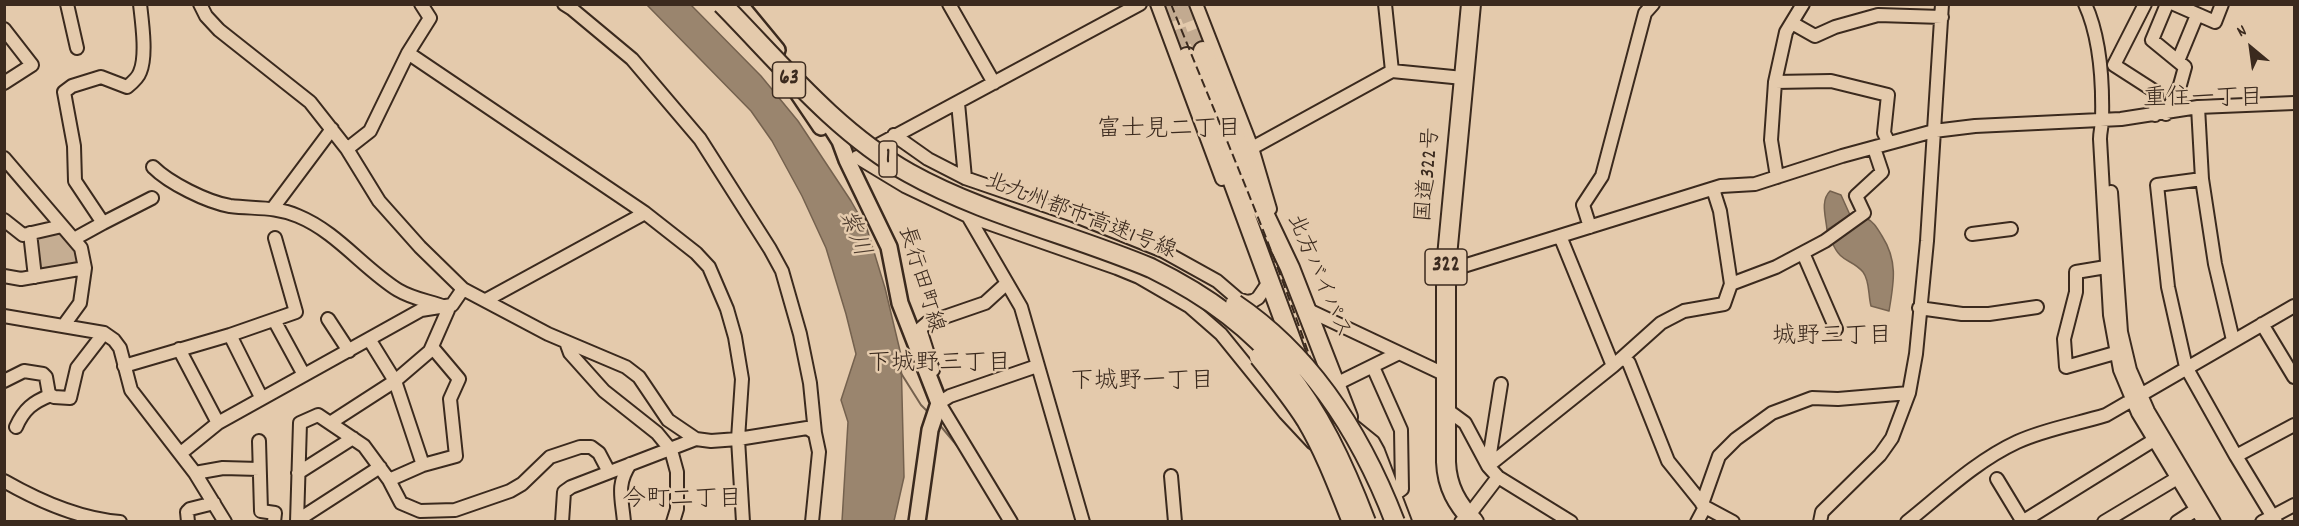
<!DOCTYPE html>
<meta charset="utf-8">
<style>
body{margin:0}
#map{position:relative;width:2299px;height:526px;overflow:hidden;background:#e4caac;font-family:Dekko,sans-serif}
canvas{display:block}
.frame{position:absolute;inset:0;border:6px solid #3b2a1e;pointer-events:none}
.north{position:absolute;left:2221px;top:18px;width:60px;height:60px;-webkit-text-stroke:4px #e4caac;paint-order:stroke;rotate:331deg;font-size:16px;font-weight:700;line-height:24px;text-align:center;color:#3b2a1e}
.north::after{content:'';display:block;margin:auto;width:21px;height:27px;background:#3b2a1e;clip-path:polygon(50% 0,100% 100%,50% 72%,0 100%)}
</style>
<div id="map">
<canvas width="2299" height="526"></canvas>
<div class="frame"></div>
<div class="north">N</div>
</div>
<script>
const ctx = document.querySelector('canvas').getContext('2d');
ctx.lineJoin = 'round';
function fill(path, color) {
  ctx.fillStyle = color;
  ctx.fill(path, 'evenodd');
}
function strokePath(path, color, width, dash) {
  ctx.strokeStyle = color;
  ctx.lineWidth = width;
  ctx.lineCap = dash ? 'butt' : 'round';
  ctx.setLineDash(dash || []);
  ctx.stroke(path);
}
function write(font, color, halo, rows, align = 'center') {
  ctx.font = font + ' Dekko,"Klee One",sans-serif';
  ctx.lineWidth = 5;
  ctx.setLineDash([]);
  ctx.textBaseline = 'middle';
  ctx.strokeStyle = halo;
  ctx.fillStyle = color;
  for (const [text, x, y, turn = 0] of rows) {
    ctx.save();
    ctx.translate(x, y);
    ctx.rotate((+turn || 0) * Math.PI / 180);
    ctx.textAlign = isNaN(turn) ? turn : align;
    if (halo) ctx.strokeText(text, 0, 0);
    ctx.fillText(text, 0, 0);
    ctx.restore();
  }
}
fill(new Path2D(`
 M62 226 74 239 85 268 35 277 30 233Z`), '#c5ad92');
const water = new Path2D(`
 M647 5H691L761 76 798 121 851 201 867 229 885 288 901 355 904 477 894 521H842L848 422 841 400 856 354 846 314 826 248 802 196 772 141 751 111Z
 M1830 191 1841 195 1850 215 1827 230C1826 217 1820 201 1830 191Z
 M1866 218C1874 222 1877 228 1882 236 1898 261 1894 282 1889 311L1871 306C1868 295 1870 281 1863 272 1851 258 1841 264 1832 242Z`);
fill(water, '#9a856e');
strokePath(water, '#74614e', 1.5);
strokePath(new Path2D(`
 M899 370 921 405 930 414
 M938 423 959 448`), '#74614e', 2);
strokePath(new Path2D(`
 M1168 4 1187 57
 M1185 4 1203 51`), '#c2aa90', 18, [18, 9]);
const minor = new Path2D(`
 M67 4 77 48
 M200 4 206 16 219 30 310 102 347 149 379 201 420 247 463 289 548 334 626 367 639 377 668 420 696 439 711 441 738 439 807 428 815 433 819 452 812 522
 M564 4 572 9 632 59 700 139 770 249 782 271 800 334 810 383 815 433
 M949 4 994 83
 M1157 4 1222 179
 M1196 4 1252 148 1270 209
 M1385 4 1392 71
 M2085 4C2101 39 2103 82 2102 120 2102 126 2100 132 2100 139L2110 315 2120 370 2138 413 2204 522
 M2145 4 2114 65 2156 92 2155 115
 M2174 4 2215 22 2222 4
 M1792 23 1815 36 1835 27 1878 15 1942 17
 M4 29 32 65 4 83
 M408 53 645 213 696 253 709 267 727 309 735 337 742 379 738 439 743 522
 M2178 61 2197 15
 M1775 82 1831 81 1888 95 1884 133 1889 143
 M958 103 965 178
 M2198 107 2202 179 2215 264 2233 340
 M2166 114 2180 85 2185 67 2152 40 2167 4
 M894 135 928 159 965 178 1073 215 1163 251 1217 281 1238 299 1247 302 1253 301 1258 298 1269 282 1266 276
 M1252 148 1392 71 1463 78
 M347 149 370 131 408 53 430 18 421 4
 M867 151 1140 4
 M857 157 905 186 968 216 1117 268 1139 277 1189 306 1221 334 1285 413 1313 443
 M4 158 81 248 85 268 80 303 64 325
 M153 167C169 183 207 202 230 206 254 209 275 206 298 216 337 232 363 268 398 290 413 299 429 301 445 307
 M1777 177 1771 140 1775 82 1786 32 1803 4
 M2202 179 2157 185 2168 287 2186 367 2236 456 2276 522
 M2111 192 2121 332 2130 370 2148 411 2214 522
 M273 208 332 129
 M968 216 1021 307 1083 522
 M4 220 23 235 62 226
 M103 223 152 198
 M1590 227 1583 205 1602 176 1645 13 1653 4
 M30 233 35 277
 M1972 234 2011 229
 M1560 236 1613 366
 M74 239 103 223 75 181 74 146 64 92 72 86 101 77 127 87C132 83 138 78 140 72 147 56 142 22 140 4
 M1803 253 1836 329
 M2112 266 2076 272V292L2064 339 2066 367 2115 353
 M1446 267 1457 268 1721 186 1755 184 1842 156 1934 131 1975 126 2121 119 2198 107 2294 103
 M4 276 21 279 85 268
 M1731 284 1776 267 1825 241 1864 213 1856 196 1882 172 1874 148
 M486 300 645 213
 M1919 308 1962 314H1989L2037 307
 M1306 309 1446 375
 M4 316 104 333 114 340 120 348 131 390 195 473 225 522
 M328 319 349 351
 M274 320 304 375
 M2262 324 2294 377
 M230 335 261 397
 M369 339 395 381 423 465
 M566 342 570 353 604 391 657 433 671 450 677 472V509L673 522
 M179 349 218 423
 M1623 357 1629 363 1668 461 1705 507 1733 522
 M124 366 230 335 296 312 275 238
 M1373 367 1401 430 1402 489 1395 494
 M933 370 920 329 927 323 985 303 1007 283
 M4 381 24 371 43 374 46 377 49 394 54 397 70 398 77 368 104 333
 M1330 387 1399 353
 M1446 409 1465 423 1488 466 1498 477 1571 522
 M330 423 395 381 430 351 448 310 445 307
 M1352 425 1373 442 1378 451 1405 522
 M16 427C24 409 33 402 51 395
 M259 441 261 511 275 513 274 522
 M181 453 218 423 421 310 452 305 463 289
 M2236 456 2294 425
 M1488 466 1613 366 1661 323 1684 311 1724 304 1731 284 1720 211 1713 189
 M1488 466 1501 384
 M195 473 223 468 259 469
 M298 473 353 438
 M1171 476 1175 522
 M1997 479 2023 522
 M389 480 423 465 456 456 450 399 459 379 432 347
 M4 481C39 501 80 519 120 522
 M1702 504 1719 456 1736 439 1772 413 1812 398 1838 399 1909 393
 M298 520 380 467
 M188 522 187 512 190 509 214 503
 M297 522 300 423 318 415 364 446 389 480 401 503 420 511 455 510 510 491 522 484 550 457 580 447H591L599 453 609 472
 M562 522 564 492 571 487 696 439
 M624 522C622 498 616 485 630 464
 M1011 522 939 403 950 396 1037 366
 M1461 522 1469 515 1498 477
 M1697 522 1705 507
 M1820 522 1822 512 1880 455 1892 438 1909 393 1916 354 1927 241 1942 4
 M1907 522C1942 494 1976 461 2017 442 2045 429 2077 424 2106 415L2294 306
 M2022 522 2154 440
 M2104 522 2184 474
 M2177 522 2197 509
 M2262 522 2294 505`);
const major = new Path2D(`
 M739 4 777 50
 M794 87 821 127
 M821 111 840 141 847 160 889 247 900 303 939 403 930 430 917 522`);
const highway = new Path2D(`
 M1471 4 1446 267V462C1447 487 1457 504 1474 522
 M1203 51 1261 207 1290 268 1348 417
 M1187 57 1317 410`);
strokePath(minor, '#3b2a1e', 16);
strokePath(major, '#3b2a1e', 20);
strokePath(highway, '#3b2a1e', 22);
strokePath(minor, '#e4caac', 12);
strokePath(major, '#e4caac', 15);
strokePath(highway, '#e4caac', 18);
strokePath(new Path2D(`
 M1171 4C1217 119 1267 232 1307 349 1327 406 1346 464 1367 522`), '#3b2a1e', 2, [9, 4.5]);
const highwayBridge = new Path2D(`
 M722 4C780 63 836 132 909 173 982 214 1073 235 1151 268 1271 327 1319 399 1366 522
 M1235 304C1312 356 1362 436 1395 522
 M1259 357C1275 377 1292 398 1306 420 1325 452 1338 487 1352 522`);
strokePath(highwayBridge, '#3b2a1e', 22, []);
strokePath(highwayBridge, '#e4caac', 18);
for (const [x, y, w] of [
 [789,80,33],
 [888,159,18],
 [1446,267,42]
]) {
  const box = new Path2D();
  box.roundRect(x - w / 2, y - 18, w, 36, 4.5);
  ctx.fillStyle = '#e4caac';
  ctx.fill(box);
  strokePath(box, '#3b2a1e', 1.5);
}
write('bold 21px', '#3b2a1e', null, [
 ["63",789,80],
 ["1",888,159],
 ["322",1446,267]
]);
write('22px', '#3b2a1e', '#e4caac', [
 ["国道322号",1430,175,-85],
 ["北九州都市高速1号線",1080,218,21],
 ["北方バイパス",1317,277,67],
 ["長行田町線",919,280,73]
]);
write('24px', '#3b2a1e', '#e4caac', [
 ["重住一丁目",2203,101],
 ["富士見二丁目",1169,132],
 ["城野三丁目",1832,339],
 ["下城野三丁目",939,366],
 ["下城野一丁目",1142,384],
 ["今町二丁目",682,502]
]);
write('italic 24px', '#4e3c2e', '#e4caac', [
 ["紫川",852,234,69]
]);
</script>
